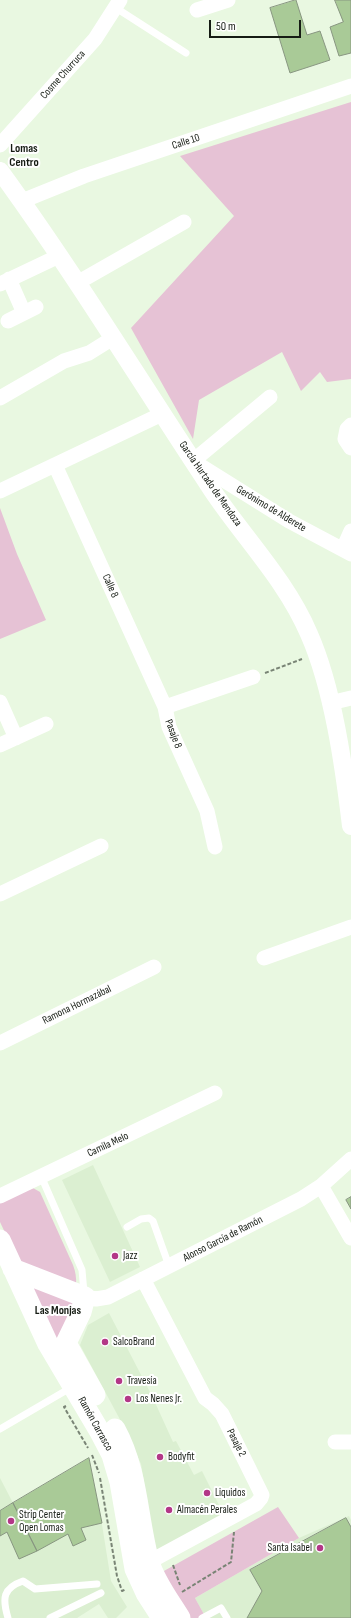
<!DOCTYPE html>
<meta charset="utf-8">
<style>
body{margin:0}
#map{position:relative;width:351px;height:1618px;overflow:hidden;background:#e9f8e1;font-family:"Sofia Sans Condensed",sans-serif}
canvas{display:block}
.scale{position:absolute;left:209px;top:20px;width:92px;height:18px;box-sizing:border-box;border:2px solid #161c14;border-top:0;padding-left:5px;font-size:12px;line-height:14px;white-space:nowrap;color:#161c14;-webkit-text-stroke:3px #fff;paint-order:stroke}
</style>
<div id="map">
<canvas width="351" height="1618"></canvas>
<div class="scale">50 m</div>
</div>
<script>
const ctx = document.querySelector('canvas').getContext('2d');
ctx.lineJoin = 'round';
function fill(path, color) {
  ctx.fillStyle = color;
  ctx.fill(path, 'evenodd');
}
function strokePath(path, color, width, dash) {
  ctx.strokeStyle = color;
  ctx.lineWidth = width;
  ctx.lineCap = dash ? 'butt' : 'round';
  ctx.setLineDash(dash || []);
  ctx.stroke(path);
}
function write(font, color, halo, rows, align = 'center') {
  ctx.font = font + ' "Sofia Sans Condensed",sans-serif';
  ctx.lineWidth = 4;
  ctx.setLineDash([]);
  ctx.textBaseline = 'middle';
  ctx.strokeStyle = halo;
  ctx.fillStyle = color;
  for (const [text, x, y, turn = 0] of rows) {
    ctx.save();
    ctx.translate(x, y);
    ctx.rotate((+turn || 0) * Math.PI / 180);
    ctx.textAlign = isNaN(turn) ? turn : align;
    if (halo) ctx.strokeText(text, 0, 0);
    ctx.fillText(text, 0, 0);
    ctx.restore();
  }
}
fill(new Path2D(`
 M93 1165 140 1267 110 1282 62 1180Z
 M109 1313 153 1398 173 1442 176 1441 194 1475 202 1471 224 1515 156 1554 141 1464 124 1427 80 1345 88 1325Z
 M89 1458 100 1512 111 1581 127 1607 116 1618H108L99 1604 77 1618H0V1478L13 1503Z
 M349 1516 351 1520V1618H206L195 1598 299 1538Z`), '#dbefd1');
fill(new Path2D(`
 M351 102V379L327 382 320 372 301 391 282 352 199 400 193 439 131 328 234 216 180 156Z
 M0 508 17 554 46 620 0 639Z
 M33 1188 40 1192 73 1265C83 1290 67 1319 57 1343L0 1222V1202Z
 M278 1507 299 1538 195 1598 205 1616 202 1618H185L155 1576Z`), '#e6c2d5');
const building = new Path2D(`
 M296 0 307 35 320 31 330 60 290 73 270 8Z
 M335 0H351V53L339 56 330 27 343 22Z
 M351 1197V1209L346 1200Z
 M89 1458 102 1523 81 1528 86 1540 73 1546 68 1534 37 1551 13 1503Z
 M13 1503 37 1551 19 1559 7 1532 0 1536V1511Z
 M346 1518 351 1527V1618H247L262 1591 250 1570Z`);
fill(building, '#a9ca97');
strokePath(building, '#889681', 1);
strokePath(new Path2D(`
 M265 673 302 659
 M66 1406 64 1407 88 1448
 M92 1455 99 1473
 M100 1478 117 1576 122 1591 126 1589
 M173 1565 180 1585
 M182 1592 231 1562 234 1532`), '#798475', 2, [4, 2]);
strokePath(new Path2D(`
 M116 8 186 53
 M41 1176 82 1270 84 1293
 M127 1227 141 1219 149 1218 153 1221 169 1266
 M0 1429 72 1387
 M8 1618C2 1598 3 1588 23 1581L35 1589 97 1584
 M50 1618 101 1593
 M202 1618 221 1608 227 1618`), '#fff', 7);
strokePath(new Path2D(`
 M197 10 228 0
 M0 145 95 39 120 0
 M22 201 84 176 351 86
 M9 279 24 313
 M77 283 184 222
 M0 284 59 256
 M8 321 36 307
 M270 397 193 461 289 521 351 554
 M0 398 64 361 89 353 113 338
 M351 425 347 429 345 439 351 448
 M55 465 165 707 169 727 207 811 215 847
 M0 491 162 414
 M343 549 351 531
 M0 702 16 738
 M330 703 351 698
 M165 707 253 677
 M0 745 46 724
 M0 894 101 846
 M264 958 351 927
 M0 1043 154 967
 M321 1186 351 1238
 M0 1196 215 1093
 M143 1279 205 1398 213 1404 222 1414 262 1495 261 1498 256 1504 149 1562
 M85 1297 96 1299 108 1297 301 1199 321 1186 351 1159
 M335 1442H351`), '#fff', 15);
strokePath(new Path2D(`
 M0 171C75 274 141 383 212 490 244 538 286 580 309 634 333 688 344 767 351 826`), '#fff', 18);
strokePath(new Path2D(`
 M0 1240 48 1344 100 1432 112 1455 120 1482 135 1569 146 1593 162 1618
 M13 1269 85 1297 81 1312 66 1343
 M66 1343 95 1395
 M115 1429C138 1471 137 1517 149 1562 155 1582 169 1600 180 1618`), '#fff', 21);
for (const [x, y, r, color] of [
 [115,1256,4,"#b33787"],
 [105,1342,4,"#b33787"],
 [119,1381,4,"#b33787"],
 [128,1399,4,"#b33787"],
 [160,1457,4,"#b33787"],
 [207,1493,4,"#b33787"],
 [169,1510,4,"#b33787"],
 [11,1521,4,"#b33787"],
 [320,1548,4,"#b33787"]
]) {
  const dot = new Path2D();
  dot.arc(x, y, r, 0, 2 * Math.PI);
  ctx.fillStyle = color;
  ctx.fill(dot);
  strokePath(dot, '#fff', 1.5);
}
write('11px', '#161c14', '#fff', [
 ["Cosme Churruca",63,75,-48],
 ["Calle 10",186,142,-18],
 ["García Hurtado de Mendoza",210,484,55],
 ["Gerónimo de Alderete",271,509,31],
 ["Calle 8",110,586,66],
 ["Pasaje 8",173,734,69],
 ["Ramona Hormazábal",77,1005,-26],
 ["Camila Melo",108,1145,-25],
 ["Alonso García de Ramón",223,1239,-27],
 ["Ramón Carrasco",95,1424,61],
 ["Pasaje 2",236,1443,63]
]);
write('11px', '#161c14', '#fff', [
 ["Jazz",123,1256],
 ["SalcoBrand",113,1342],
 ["Travesía",127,1381],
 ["Los Nenes Jr.",136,1399],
 ["Bodyfit",168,1457],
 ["Liquidos",215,1493],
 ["Almacén Perales",177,1510],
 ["Strip Center",19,1515],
 ["Open Lomas",19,1528],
 ["Santa Isabel",312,1548,"right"]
], 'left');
write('bold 12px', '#161c14', '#fff', [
 ["Lomas",24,149],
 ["Centro",24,163],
 ["Las Monjas",58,1311]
]);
</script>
